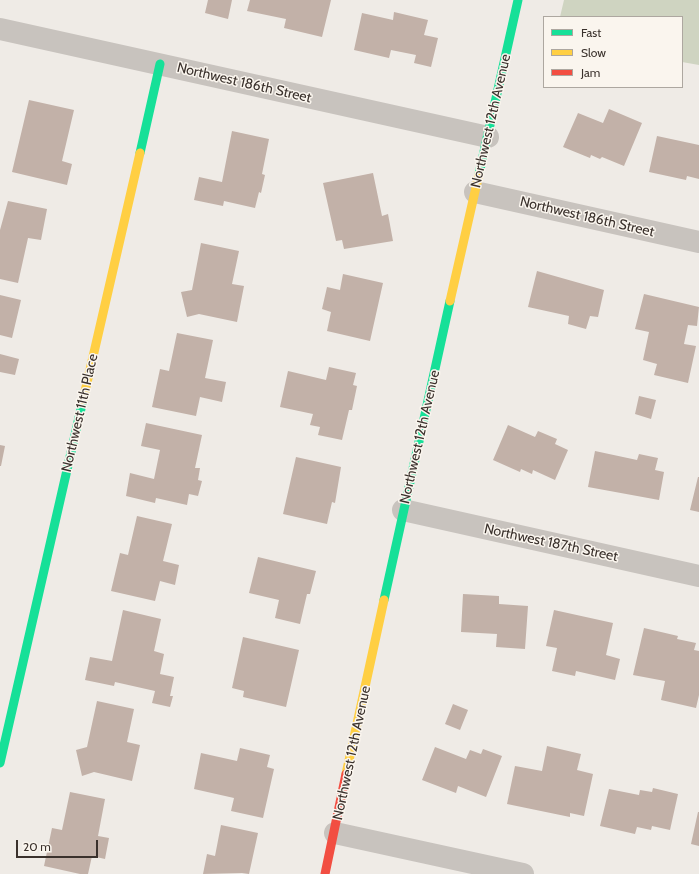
<!DOCTYPE html>
<style>
body{margin:0}
#map{position:relative;width:699px;height:874px;overflow:hidden;background:#efebe6;font-family:Cabin,sans-serif}
canvas{display:block}
.legend{position:absolute;left:543px;top:16px;width:140px;height:72px;box-sizing:border-box;background:#faf5ee;border:1px solid #ada7a0;margin:0;padding:5px 7px;list-style:none;font-size:12px;color:#3a312c}
.legend li{display:flex;align-items:center;gap:8px;height:20px}
.legend b{width:20px;border:1px solid #ada7a0}
.scale{position:absolute;left:16px;top:840px;width:82px;height:18px;box-sizing:border-box;border:2px solid #3a312c;border-top:0;padding-left:5px;font-size:12px;line-height:14px;white-space:nowrap;color:#3a312c;-webkit-text-stroke:3px #faf5ee;paint-order:stroke}
</style>
<div id="map">
<canvas width="699" height="874"></canvas>
<ul class="legend">
<li><b style="height:5px;background:#16e098"></b>Fast</li>
<li><b style="height:5px;background:#ffcf43"></b>Slow</li>
<li><b style="height:5px;background:#f24e42"></b>Jam</li>
</ul>
<div class="scale">20 m</div>
</div>
<script>
const ctx = document.querySelector('canvas').getContext('2d');
ctx.lineJoin = 'round';
function fill(path, color) {
  ctx.fillStyle = color;
  ctx.fill(path, 'evenodd');
}
function strokePath(path, color, width, dash) {
  ctx.strokeStyle = color;
  ctx.lineWidth = width;
  ctx.lineCap = dash ? 'butt' : 'round';
  ctx.setLineDash(dash || []);
  ctx.stroke(path);
}
function write(font, color, halo, rows, align = 'center') {
  ctx.font = font + ' Cabin,sans-serif';
  ctx.lineWidth = 3;
  ctx.setLineDash([]);
  ctx.textBaseline = 'middle';
  ctx.strokeStyle = halo;
  ctx.fillStyle = color;
  for (const [text, x, y, turn = 0] of rows) {
    ctx.save();
    ctx.translate(x, y);
    ctx.rotate((+turn || 0) * Math.PI / 180);
    ctx.textAlign = isNaN(turn) ? turn : align;
    if (halo) ctx.strokeText(text, 0, 0);
    ctx.fillText(text, 0, 0);
    ctx.restore();
  }
}
fill(new Path2D(`
 M564 0H699V65L682 62V17H560Z`), '#cfd4c1');
fill(new Path2D(`
 M208 0H232L228 19 205 13Z
 M250 0H331L322 37 284 28 286 19 247 11Z
 M394 12 428 20 424 35 438 38 431 67 414 63 416 55 391 50 389 58 354 50 362 13 393 20Z
 M29 100 74 110 62 161 72 164 67 185 12 172Z
 M609 109 642 123 624 166 602 157 600 159 591 155 590 158 563 147 578 113 603 123Z
 M232 131 269 139 262 174 265 175 261 193 259 192 255 208 224 201 223 206 194 200 199 177 222 182Z
 M657 136 699 145V179L687 176 686 180 649 172Z
 M373 173 382 216 388 214 393 241 344 249 342 240 336 241 323 183Z
 M8 201 47 209 41 240 28 238 18 283 0 279V230Z
 M201 243 239 251 232 284 244 286 237 322 199 314 187 317 181 292 192 290Z
 M537 271 604 290 598 317 590 316 586 329 568 324 569 316 528 307Z
 M343 274 383 283 370 341 327 331 331 312 322 309 327 287 340 290Z
 M644 294 699 307 697 326 688 325 684 344 696 346 688 383 654 375 657 364 643 360 649 332 635 329Z
 M0 295 21 300 12 338 0 335Z
 M177 333 213 340 205 378 226 382 222 402 200 397 196 416 152 407 160 369 169 371Z
 M0 354 19 359 15 375 0 372Z
 M329 367 356 373 353 385 357 386 352 410H349L342 440 318 435 320 427 310 425 313 414 280 407 288 371 326 380Z
 M639 396 656 400 651 419 635 414Z
 M146 423 202 435 195 468H200L198 480 202 481 198 496 189 494 187 505 156 498 155 503 126 496 130 473 154 479 160 450 141 446Z
 M508 425 535 437 538 431 557 439 555 444 568 450 555 480 533 470 532 474 521 469 520 472 493 460Z
 M0 445 5 446 1 466H0Z
 M595 451 637 460 639 454 658 458 655 470 664 472 659 500 588 487Z
 M296 457 341 467 335 503 332 502 327 524 283 514Z
 M698 477H699V512L690 510Z
 M137 516 172 524 163 561 179 565 175 585 160 581 155 601 111 591 120 553 128 555Z
 M258 557 316 571 310 594H307L300 624 275 618 279 600 249 593Z
 M463 594 499 596V604L528 606 525 649 496 647 497 634 461 632Z
 M123 610 161 619 154 651 164 654 160 674 174 677 170 696H173L170 707 152 703 155 691 115 682 114 686 85 680 90 657 112 661Z
 M554 610 613 623 606 655 620 659 615 680 576 671 575 676 552 671 557 648 546 646Z
 M644 628 678 636 677 639 696 643 694 650 699 651V695L696 708 661 700 665 681 633 675Z
 M243 637 299 650 286 707 243 697 244 691 232 688Z
 M97 701 134 709 127 742 140 745 132 781 94 772 82 776 76 750 87 747Z
 M453 704 468 710 460 730 445 724Z
 M547 746 581 754 577 770 593 774 584 816 570 813V817L507 804 515 766 542 771Z
 M435 747 466 759 470 750 481 754 483 749 502 756 486 797 458 786 456 793 422 780Z
 M240 748 270 755 267 767 274 769 263 818 231 811 234 798 194 789 201 753 237 761Z
 M653 788 678 794 670 830 652 826 651 830 637 827 635 834 600 826 609 789 639 795 640 790 652 792Z
 M70 792 105 799 98 836 109 838 105 859 92 856 88 874H80L44 866 52 828 62 830Z
 M698 812H699V846L691 844Z
 M221 825 258 833 249 874 242 873 203 874 207 854 215 856Z`), '#c2b1a8');
strokePath(new Path2D(`
 M0 29 488 137
 M475 192 699 242
 M403 510 699 576
 M335 833 523 874`), '#c8c3be', 22);
strokePath(new Path2D(`
 M140 153 160 64
 M479 174 518 0
 M384 600 450 301
 M0 763 83 400`), '#16e098', 9);
strokePath(new Path2D(`
 M450 301 479 174
 M83 400 140 153
 M346 774 384 600`), '#ffcf43', 9);
strokePath(new Path2D(`
 M325 874 346 774`), '#f24e42', 9);
write('14px', '#3a312c', '#faf5ee', [
 ["Northwest 186th Street",244,83,13],
 ["Northwest 12th Avenue",491,121,-77],
 ["Northwest 186th Street",587,217,13],
 ["Northwest 11th Place",80,413,-77],
 ["Northwest 12th Avenue",420,437,-77],
 ["Northwest 187th Street",551,543,12],
 ["Northwest 12th Avenue",352,753,-78]
]);
</script>
